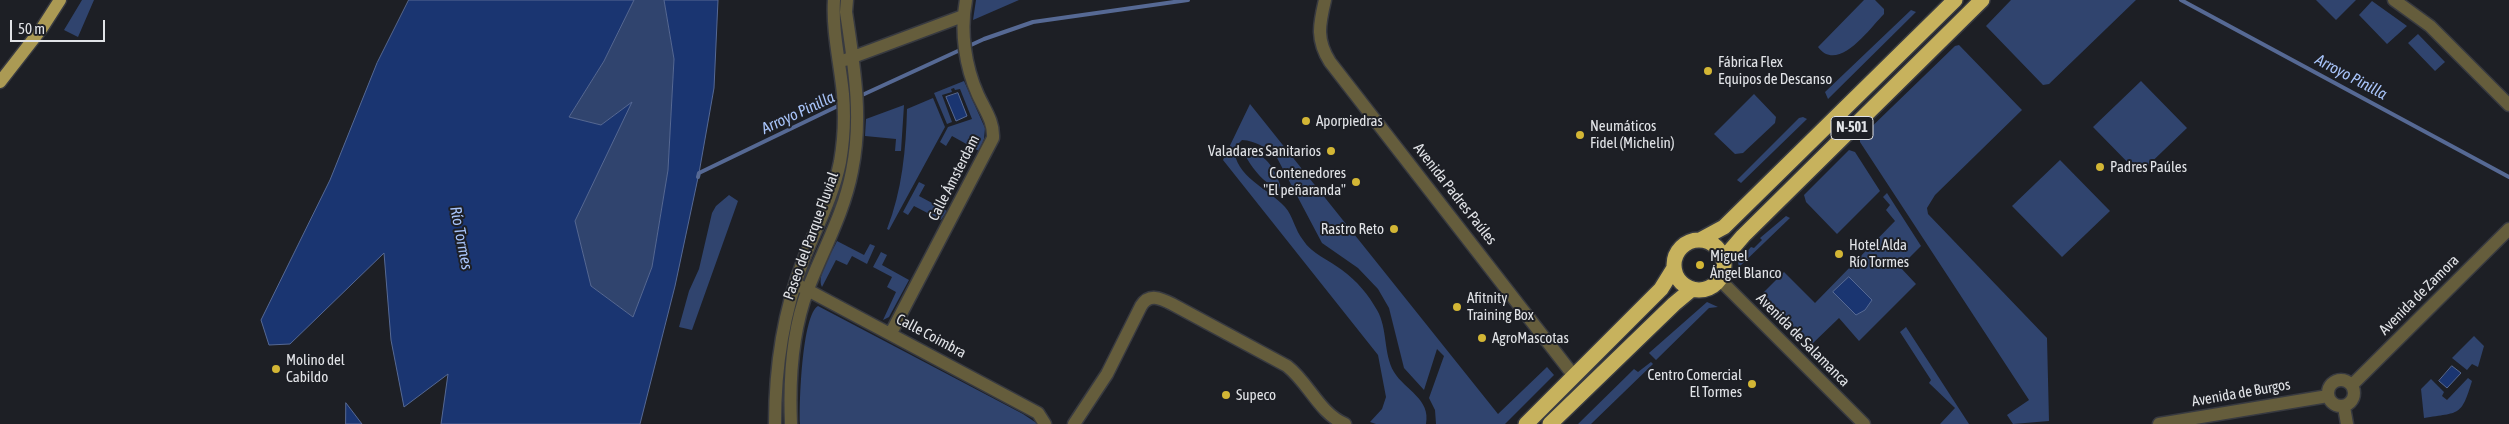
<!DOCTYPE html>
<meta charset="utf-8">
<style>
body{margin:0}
#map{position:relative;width:2509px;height:424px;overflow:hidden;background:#1d1f25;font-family:"Asap Condensed",sans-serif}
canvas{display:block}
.scale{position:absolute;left:10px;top:20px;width:95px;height:22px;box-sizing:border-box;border:2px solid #e1e3e7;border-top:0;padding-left:6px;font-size:15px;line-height:18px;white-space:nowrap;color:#e1e3e7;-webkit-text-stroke:4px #1d1f25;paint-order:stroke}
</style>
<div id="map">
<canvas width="2509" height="424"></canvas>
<div class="scale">50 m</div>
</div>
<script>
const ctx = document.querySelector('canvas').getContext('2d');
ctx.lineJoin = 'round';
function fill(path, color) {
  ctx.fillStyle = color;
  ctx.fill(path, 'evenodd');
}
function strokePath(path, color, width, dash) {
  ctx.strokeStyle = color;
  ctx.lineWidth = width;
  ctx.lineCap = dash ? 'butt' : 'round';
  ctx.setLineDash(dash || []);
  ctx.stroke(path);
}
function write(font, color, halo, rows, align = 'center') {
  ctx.font = font + ' "Asap Condensed",sans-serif';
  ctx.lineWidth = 4;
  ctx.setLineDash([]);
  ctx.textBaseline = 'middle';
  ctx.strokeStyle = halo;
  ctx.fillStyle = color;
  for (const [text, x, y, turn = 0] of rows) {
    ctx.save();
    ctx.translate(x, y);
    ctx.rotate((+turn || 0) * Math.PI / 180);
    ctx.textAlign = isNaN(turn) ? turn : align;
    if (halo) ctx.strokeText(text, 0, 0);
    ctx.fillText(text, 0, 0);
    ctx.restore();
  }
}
fill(new Path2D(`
 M82 0H94L78 37 64 30Z
 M634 0H664L674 59 668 170 652 267 633 317 591 286 575 221 631 103 601 125 569 117 604 61Z
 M976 0H1019L973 20Z
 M1864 0H1875L1884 9V14C1870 28 1838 74 1818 47Z
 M2011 0H2136L2049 84 2043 85 1986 26Z
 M2316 0H2356L2336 20Z
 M2372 1 2407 26 2387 44 2359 15Z
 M1911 10 1916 12 1828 99 1825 92Z
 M2418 34 2445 62 2435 71 2408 43Z
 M1959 45 2022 110 1935 195 1927 208 1928 214 2047 338 2049 421 2013 424 2007 415 2029 400 1860 142V138L1955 46Z
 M964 81 985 128 984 139 979 151 952 136 946 146 940 142 948 127 972 119 960 89 955 90 954 88 951 89 952 92 942 95 952 122 947 124 934 93Z
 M2141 81 2187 128 2139 174 2093 127Z
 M1754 94 1776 117 1775 123 1743 153 1735 154 1714 134Z
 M933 98 945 127 889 230 887 229C902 191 906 149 907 109Z
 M1250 104 1498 414 1547 367 1554 375 1505 424H1436L1435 410 1429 398 1444 356 1437 349 1424 390 1404 368 1389 308 1378 289 1358 268 1322 243 1276 156C1265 147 1256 141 1242 140L1234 148C1235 177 1268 188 1285 207 1293 216 1295 230 1303 240 1312 254 1329 260 1342 270 1357 281 1368 294 1377 310 1388 329 1383 353 1394 372 1405 390 1431 399 1426 424H1376L1370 422 1382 409 1386 397 1378 355 1223 160Z
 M904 105 901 151H895L896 139 865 136 866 119Z
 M1803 117 1807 119 1741 183 1737 180 1799 118Z
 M1849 150 1855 152 1880 191 1837 234 1806 202 1804 195Z
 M1247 153C1268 152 1275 172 1282 189 1267 188 1251 167 1245 155Z
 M2060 160 2110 211 2062 257 2012 206Z
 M919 182 925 185 919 196 947 211 941 220 914 206 908 215 903 212Z
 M1887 193 1921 246 1900 267 1916 284 1859 341 1839 318 1811 345 1762 294 1784 272 1815 303 1895 221 1886 210 1890 205 1883 197Z
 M729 195 738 201 692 330 679 327 689 291 699 269 712 213 716 206Z
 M1786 216 1790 218 1739 267 1738 262 1751 247 1754 248 1762 240 1760 238Z
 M837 241 864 255 870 244 875 246 867 264 852 256 847 265 836 260 822 287C816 276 832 252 837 241Z
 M881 252 887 255 882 265 909 280 889 317 883 320 896 292 887 287 892 277 873 267Z
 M1707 302 1718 307 1709 308 1656 360 1649 353Z
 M818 306 1023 414 1038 424H800C799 404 802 315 818 306Z
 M1906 327 1969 424H1940L1955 408 1929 383 1931 380 1900 332Z
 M2474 336 2484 346 2478 367 2472 364 2467 370 2452 358Z
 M1651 362 1653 364 1591 424H1578L1634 369 1638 372Z
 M2468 378 2472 381C2461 417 2460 412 2424 418L2421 389 2431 379 2444 392 2442 396 2447 400Z`), '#30446e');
const water = new Path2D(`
 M409 0H634L604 61 569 117 601 125 632 102 575 221 591 286 633 317 652 267 668 170 674 59 664 0H718L714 88 699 173 675 286 640 424H441L448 374 404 407 391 340 384 253 290 344 269 345 261 320 330 180 377 63Z
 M958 93 967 116 956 121 946 97Z
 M1849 277 1872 300 1865 310 1856 315 1833 292Z
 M2452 366 2461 373 2447 388 2439 381Z
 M346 403 362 424H346Z`);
fill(water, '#1a3571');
strokePath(water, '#566994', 1);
strokePath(new Path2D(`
 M2181 0 2509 177
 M860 96 984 39 1033 22 1188 0
 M698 177 699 173 842 104`), '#566994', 4);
const minor = new Path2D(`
 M1325 0C1319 25 1316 40 1330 62L1574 376
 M2394 0 2430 26 2509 105
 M845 60 963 16
 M1720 280 1864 424
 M800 286 1038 413 1045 424
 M891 333 993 138C994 122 985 110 978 95 965 66 960 31 966 0
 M2328 393a13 13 0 1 1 26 0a13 13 0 1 1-26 0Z
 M2352 385 2509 229
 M2344 407 2347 424
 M775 424C775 368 783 313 803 261 816 228 833 197 840 162 844 139 845 117 843 94 840 63 832 31 834 0
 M791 424C789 379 792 331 808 289 823 250 844 213 852 171 863 117 854 66 846 12L847 0
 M1074 424 1107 374 1141 306C1149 293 1160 298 1172 304L1287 366C1309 383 1319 413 1345 424
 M2159 424 2328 396`);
const major = new Path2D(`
 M0 82 42 28 60 0`);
const highway = new Path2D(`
 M1700 240 1724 227 1955 0
 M1674 265a25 25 0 1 1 50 0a25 25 0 1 1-50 0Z
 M1724 258 1743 236 1982 0
 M1526 424 1661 289 1674 268
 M1550 424 1674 304 1692 289`);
strokePath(minor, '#383a40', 15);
strokePath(major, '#383a40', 15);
strokePath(highway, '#383a40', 18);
strokePath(minor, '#655d3c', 12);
strokePath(major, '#ab9a54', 12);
strokePath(highway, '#c7b25d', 15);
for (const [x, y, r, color] of [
 [1708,71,5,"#d3b635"],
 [1306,121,5,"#d3b635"],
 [1580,135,5,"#d3b635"],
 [1331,151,5,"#d3b635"],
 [2100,167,5,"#d3b635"],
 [1356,182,5,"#d3b635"],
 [1394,229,5,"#d3b635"],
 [1839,254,5,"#d3b635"],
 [1700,265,5,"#d3b635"],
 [1457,307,5,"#d3b635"],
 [1482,338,5,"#d3b635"],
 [276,369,5,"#d3b635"],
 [1752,384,5,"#d3b635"],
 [1226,395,5,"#d3b635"]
]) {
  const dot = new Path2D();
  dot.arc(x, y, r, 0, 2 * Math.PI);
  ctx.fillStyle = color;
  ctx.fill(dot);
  strokePath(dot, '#1d1f25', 2);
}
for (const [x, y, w] of [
 [1852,128,42]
]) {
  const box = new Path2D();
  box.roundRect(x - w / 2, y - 11.5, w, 23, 4);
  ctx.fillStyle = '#1d1f25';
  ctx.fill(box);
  strokePath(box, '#e1e3e7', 1);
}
write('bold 14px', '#e1e3e7', null, [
 ["N-501",1852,128]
]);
write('15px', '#e1e3e7', '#1d1f25', [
 ["Fábrica Flex",1718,62],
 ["Equipos de Descanso",1718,79],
 ["Aporpiedras",1316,121],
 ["Neumáticos",1590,126],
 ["Fidel (Michelin)",1590,143],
 ["Valadares Sanitarios",1321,151,"right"],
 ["Padres Paúles",2110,167],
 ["Contenedores",1346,173,"right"],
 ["\"El peñaranda\"",1346,190,"right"],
 ["Rastro Reto",1384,229,"right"],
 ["Hotel Alda",1849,245],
 ["Río Tormes",1849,262],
 ["Miguel",1710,256],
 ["Ángel Blanco",1710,273],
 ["Afitnity",1467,298],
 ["Training Box",1467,315],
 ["AgroMascotas",1492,338],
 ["Molino del",286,360],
 ["Cabildo",286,377],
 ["Centro Comercial",1742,375,"right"],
 ["El Tormes",1742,392,"right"],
 ["Supeco",1236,395]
], 'left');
write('15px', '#e1e3e7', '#1d1f25', [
 ["Calle Ámsterdam",954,178,-63],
 ["Avenida Padres Paúles",1455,194,52],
 ["Paseo del Parque Fluvial",811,236,-70],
 ["Avenida de Zamora",2419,295,-45],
 ["Calle Coimbra",931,336,28],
 ["Avenida de Salamanca",1803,340,45],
 ["Avenida de Burgos",2241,393,-10]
]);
write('italic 16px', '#a8c4fa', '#1d1f25', [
 ["Arroyo Pinilla",2351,77,28],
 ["Arroyo Pinilla",798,113,-25],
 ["Río Tormes",461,238,79]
]);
</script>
